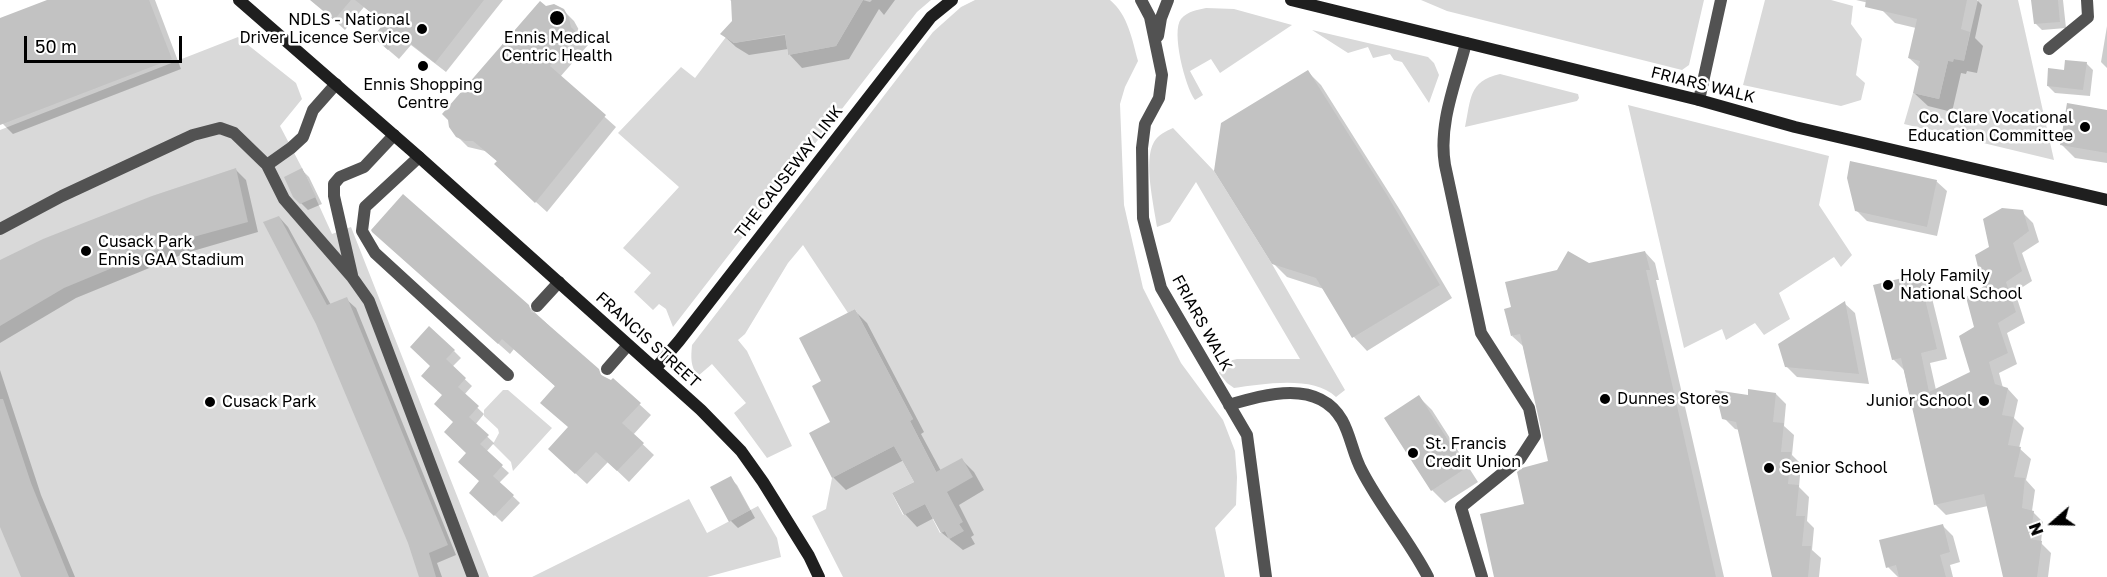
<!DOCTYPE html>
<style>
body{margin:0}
#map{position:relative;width:2107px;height:577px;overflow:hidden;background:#fff;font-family:"Golos Text",sans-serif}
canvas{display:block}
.north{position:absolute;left:2023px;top:493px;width:60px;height:60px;-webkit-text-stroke:4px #fff;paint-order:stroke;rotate:250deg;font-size:16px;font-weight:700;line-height:24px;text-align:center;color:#000}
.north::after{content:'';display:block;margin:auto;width:21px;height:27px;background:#000;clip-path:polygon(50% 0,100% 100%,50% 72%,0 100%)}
.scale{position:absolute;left:24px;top:36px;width:158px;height:27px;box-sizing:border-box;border:3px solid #000;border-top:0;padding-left:8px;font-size:18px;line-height:21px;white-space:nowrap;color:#000;-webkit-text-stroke:4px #fff;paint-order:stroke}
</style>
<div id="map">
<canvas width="2107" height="577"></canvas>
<div class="north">N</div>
<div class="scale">50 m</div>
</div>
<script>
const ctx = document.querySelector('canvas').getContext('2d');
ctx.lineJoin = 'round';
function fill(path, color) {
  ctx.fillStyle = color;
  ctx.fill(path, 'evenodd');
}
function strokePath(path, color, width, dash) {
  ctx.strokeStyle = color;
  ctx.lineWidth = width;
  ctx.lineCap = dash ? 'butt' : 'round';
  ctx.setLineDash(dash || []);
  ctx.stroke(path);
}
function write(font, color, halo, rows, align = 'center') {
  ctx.font = font + ' "Golos Text",sans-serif';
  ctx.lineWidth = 5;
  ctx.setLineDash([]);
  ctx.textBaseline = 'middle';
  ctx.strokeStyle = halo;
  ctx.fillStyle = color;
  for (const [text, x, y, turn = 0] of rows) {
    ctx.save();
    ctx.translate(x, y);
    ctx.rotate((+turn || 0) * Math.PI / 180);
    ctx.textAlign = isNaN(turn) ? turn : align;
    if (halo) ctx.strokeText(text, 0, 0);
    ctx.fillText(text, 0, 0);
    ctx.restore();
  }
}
fill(new Path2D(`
 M863 0 870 2 872 0H931L917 12 673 327 666 309 659 304 653 310 634 292 651 273 623 248 679 187 618 133 681 67 695 78 726 37 734 43 785 35 788 55 836 46Z
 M975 0H1110C1128 15 1132 39 1138 61L1125 87 1120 104 1124 205 1143 288 1181 363 1223 420 1235 451 1237 477 1236 505 1215 528 1225 577H843L812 516 826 509 832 478 894 446 914 482 892 493 903 515 925 504 940 533 945 531 949 539 963 531 959 524 962 522 910 421 913 419 855 309 848 313 803 245 788 263 745 334 738 340 747 351 792 446 767 458 734 413 746 403 712 364 698 376C690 366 691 357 692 345L933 32 961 7Z
 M1421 0H1704L1689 65 1682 70 1447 11Z
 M1765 0H1831L1853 6 1851 24 1862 39 1856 75 1865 83 1861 100 1841 106 1743 85Z
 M1978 0H2018L2054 160 1904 124 1913 93 1939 99 1948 61 1954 59 1964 60Z
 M1206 8 1234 9 1292 25 1220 73 1211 59 1190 71 1203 95 1195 100C1185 87 1171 31 1181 19 1188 11 1197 10 1206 8Z
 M1312 30 1428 57 1434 63 1439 75 1429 103 1402 62 1394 60 1390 54 1373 58 1368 47 1348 53Z
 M238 37 296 83 302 99 280 126 302 168 332 234 351 227 489 577H0V130Z
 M1500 74 1578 94 1579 98 1577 101 1465 127C1471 100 1468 81 1500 74Z
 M1628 105 1829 156 1819 205 1852 255 1841 267 1834 257 1779 293 1790 319 1764 335 1755 323 1726 340 1722 329 1684 348Z
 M1173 128 1214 171 1272 264 1345 390 1336 397C1314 375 1262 384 1234 388L1227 383 1219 373 1224 362 1237 359H1300L1196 182 1170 222 1157 227C1154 206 1143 160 1154 142 1158 135 1166 131 1173 128Z
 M503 390H508L552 428 513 471 511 462 493 444 499 433 498 429 484 416V410Z
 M689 499 707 533 758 506 777 538 781 557 707 577H532Z`), '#d9d9d9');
fill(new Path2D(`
 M51 0H155L181 69 13 134 3 124 0 117V20Z
 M329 0H503L446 72 411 45 399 59 385 47V24L364 7 345 30 322 9Z
 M730 0H895L884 15 879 9 849 59 802 68 789 54 788 49 749 55 736 47 722 34 733 22V2Z
 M1856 0H1977L1982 5 1975 38 1983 46 1977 73 1967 71 1966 74 1961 73 1952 112 1928 106 1914 93 1920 68 1909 58 1916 28 1895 23 1882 10V6Z
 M2033 0H2063L2066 28 2042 30 2035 23Z
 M546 7 563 10 574 21 579 30 581 38 588 45 560 77 616 127 547 212 506 175 498 162 485 151 468 147 457 136Z
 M2107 26V68L2101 62Z
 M2086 63 2093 70 2090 96 2055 93 2048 86 2065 71Z
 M1308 72 1321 85 1400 210 1452 298 1367 351 1354 337 1324 289 1287 277 1273 263Z
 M2107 111V163L2075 158 2061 144Z
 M235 169 246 180 258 232 186 253 76 298 0 343V262Z
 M302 170 309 177 322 204 308 210 301 203Z
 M1936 181 1947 191 1937 236 1867 221 1856 210Z
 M2022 212 2033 223 2039 242 2022 253 2032 281 2015 292 2025 323 2007 333 2017 364 1999 373 2003 388 2008 389 2018 400 2014 418 2024 428 2019 448 2031 459 2026 480 2035 490 2032 511 2043 522 2041 543 2051 553 2048 577H2005L1988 506 1946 515 1935 504 1904 370 1893 359 1918 275 1929 286 1947 359 1930 363 1936 390 1972 373 1976 328 1985 287 1991 248Z
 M279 217 288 227 331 305 346 299 356 308 456 555 437 563 442 577H421L410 543Z
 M385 243 528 306 607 380 612 382 613 380 651 415 633 435 654 455 629 482 608 462 587 484 561 460 569 428 556 387 514 349 510 354Z
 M1645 252 1655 263 1659 280H1656L1724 577H1496L1526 505 1550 462 1523 346 1512 336 1589 265Z
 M1844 303 1855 313 1869 384 1797 377 1786 366Z
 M855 311 867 323 924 432 921 434 941 471 962 460 974 472 984 490 959 505 974 535 971 537 975 544 963 550 942 533 934 518 917 527 905 514 916 483 904 460 846 490 833 477 832 423 823 382Z
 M454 351 461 358 452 367 472 386 464 395 484 414 475 425 494 443 486 452 509 473 499 483 520 503 502 522 478 499 480 482 444 395 423 375Z
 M0 370 41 495 75 577H23L0 523Z
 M1776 394 1786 404 1784 426 1794 435 1792 455 1801 464 1799 487 1809 497 1807 521 1814 528 1812 550 1821 558 1819 577H1774L1740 430 1735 429 1724 418 1750 397Z
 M1419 397 1432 410 1478 482 1445 503 1432 490Z
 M730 478 737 485 755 518 738 528 731 521Z
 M1943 526 1953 536 1960 562 1950 565 1953 577H1898L1888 567Z`), '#0003');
fill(new Path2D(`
 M47 0H149L172 59 0 125V18Z
 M310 0H351L334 20Z
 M355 0H484L435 63 400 35 388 50 373 37 384 23Z
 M731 0H863L836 46 788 55 785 34 734 43 720 34 732 21Z
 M1866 0H1967L1961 29 1970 32 1964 61 1954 59 1953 62 1948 61 1939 99 1913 93 1920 61 1908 58 1917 19 1865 7Z
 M2031 0H2058L2060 22 2034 24Z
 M540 1 546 6 554 4 564 9 569 18 571 27 578 34 550 66 606 115 535 203 494 164 497 161 473 141H465L456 137 449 127 448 120 442 114Z
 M2065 60 2087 62 2083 90 2047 86 2048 68 2064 70Z
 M1308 70 1387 195 1440 285 1352 338 1316 278 1272 264 1214 171 1221 123Z
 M2067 103 2107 110V153L2060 145Z
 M1850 161 1937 180 1927 227 1855 211 1847 178Z
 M236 168 248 222 175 242 64 288 0 326V260L43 239 152 196Z
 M302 168 316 197 300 204 293 197 284 177Z
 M403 194 529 305 531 312 536 314 599 369 601 375 611 380 613 378 641 403 622 423 644 443 617 471 596 452 575 474 548 449 568 427 540 403 555 386 502 339 498 344 372 232 371 230Z
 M2002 208 2023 210 2029 231 2013 243 2022 271 2006 282 2016 312 1998 323 2008 353 1989 362 1995 384 2008 388 2002 415 2014 417 2008 445 2021 447 2014 477 2025 478 2022 508 2034 511 2030 539 2042 541 2037 577H2003L1984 494 1934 505 1901 358 1892 360 1873 285 1919 274 1937 349 1921 353 1929 392 1970 372 1959 336 1974 327 1966 297 1983 287 1975 255 1989 247 1983 219Z
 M279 216 327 305 347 297 448 545 429 553 436 577H419L408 543 316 324 263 222Z
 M1568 251 1589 263 1645 251 1650 270H1646L1716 577H1494L1480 514 1524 504 1517 472 1522 468 1548 461 1520 334 1511 336 1504 309 1511 307 1505 282 1557 270Z
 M1845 301 1859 374 1785 367 1778 344Z
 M855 309 913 419 910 421 936 472 962 458 973 477 947 492 963 522 959 524 964 531 949 539 945 531 941 533 925 504 904 515 892 493 914 482 894 446 832 478 809 433 830 422 812 386 821 381 799 338Z
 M429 326 455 350 446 359 466 378 458 387 479 406 469 417 489 435 480 444 503 465 493 476 514 495 494 516 469 493 479 481 458 462 466 453 444 432 453 422 434 404 442 395 421 376 430 366 410 347Z
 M1748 389 1776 393 1773 422 1784 423 1781 452H1791L1788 484 1799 485 1796 516H1805L1802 546H1811L1808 577H1772L1736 422 1722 419 1715 390 1748 395Z
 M1419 395 1466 468 1431 491 1384 418Z
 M0 399H3L31 483 69 577H21L0 527Z
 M731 476 750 510 729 522 710 487Z
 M1943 524 1950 552 1940 555 1946 577H1899L1896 565 1886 568 1879 540Z`), '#c2c2c2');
strokePath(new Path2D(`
 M267 165 291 148 303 137 313 110 336 84
 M0 229 62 196 193 135 220 128 234 133 267 165 284 199 352 277 369 301 473 577
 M352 275 334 196V184L340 177 364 167 394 135
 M537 306 559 282
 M607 369 628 345`), '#525252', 12);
strokePath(new Path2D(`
 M1141 0 1150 17 1162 75 1159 98 1145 124 1142 148 1143 218 1161 288 1247 435 1266 577
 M1158 36 1161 18 1168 0
 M1466 43C1456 82 1438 124 1445 165L1481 333 1529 408 1535 436 1520 459 1461 507 1482 577
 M2049 49 2088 17 2087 0
 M1699 100 1721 0
 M419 157 365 207 362 231 375 253 508 375
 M1229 405C1266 394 1318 379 1342 420 1351 436 1353 455 1362 471 1381 508 1409 540 1428 577`), '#525252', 12);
strokePath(new Path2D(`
 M239 0 419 157 701 410 741 451 763 482 809 556 819 577
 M1291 0 1699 100 1795 127 2107 200
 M655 369 679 341 931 17 952 0`), '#1f1f1f', 12);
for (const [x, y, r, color] of [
 [557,18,8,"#000"],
 [422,29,6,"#000"],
 [423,66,6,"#000"],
 [2085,127,6,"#000"],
 [86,251,6,"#000"],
 [1888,285,6,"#000"],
 [1605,399,6,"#000"],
 [1984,401,6,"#000"],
 [210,402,6,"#000"],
 [1413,453,6,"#000"],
 [1769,468,6,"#000"]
]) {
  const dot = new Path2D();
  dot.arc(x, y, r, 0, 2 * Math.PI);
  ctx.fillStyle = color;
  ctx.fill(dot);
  strokePath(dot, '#fff', 2);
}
write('16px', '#000', '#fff', [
 ["NDLS - National",410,20,"right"],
 ["Driver Licence Service",410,38,"right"],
 ["Ennis Medical",557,38,"center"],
 ["Centric Health",557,56,"center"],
 ["Ennis Shopping",423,85,"center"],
 ["Centre",423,103,"center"],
 ["Co. Clare Vocational",2073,118,"right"],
 ["Education Committee",2073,136,"right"],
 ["Cusack Park",98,242],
 ["Ennis GAA Stadium",98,260],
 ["Holy Family",1900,276],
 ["National School",1900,294],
 ["Dunnes Stores",1617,399],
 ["Junior School",1972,401,"right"],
 ["Cusack Park",222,402],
 ["St. Francis",1425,444],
 ["Credit Union",1425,462],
 ["Senior School",1781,468]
], 'left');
write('16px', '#000', '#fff', [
 ["FRIARS WALK",1703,85,14],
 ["THE CAUSEWAY LINK",789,172,-52],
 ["FRIARS WALK",1202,323,61],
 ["FRANCIS STREET",648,340,42]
]);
</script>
